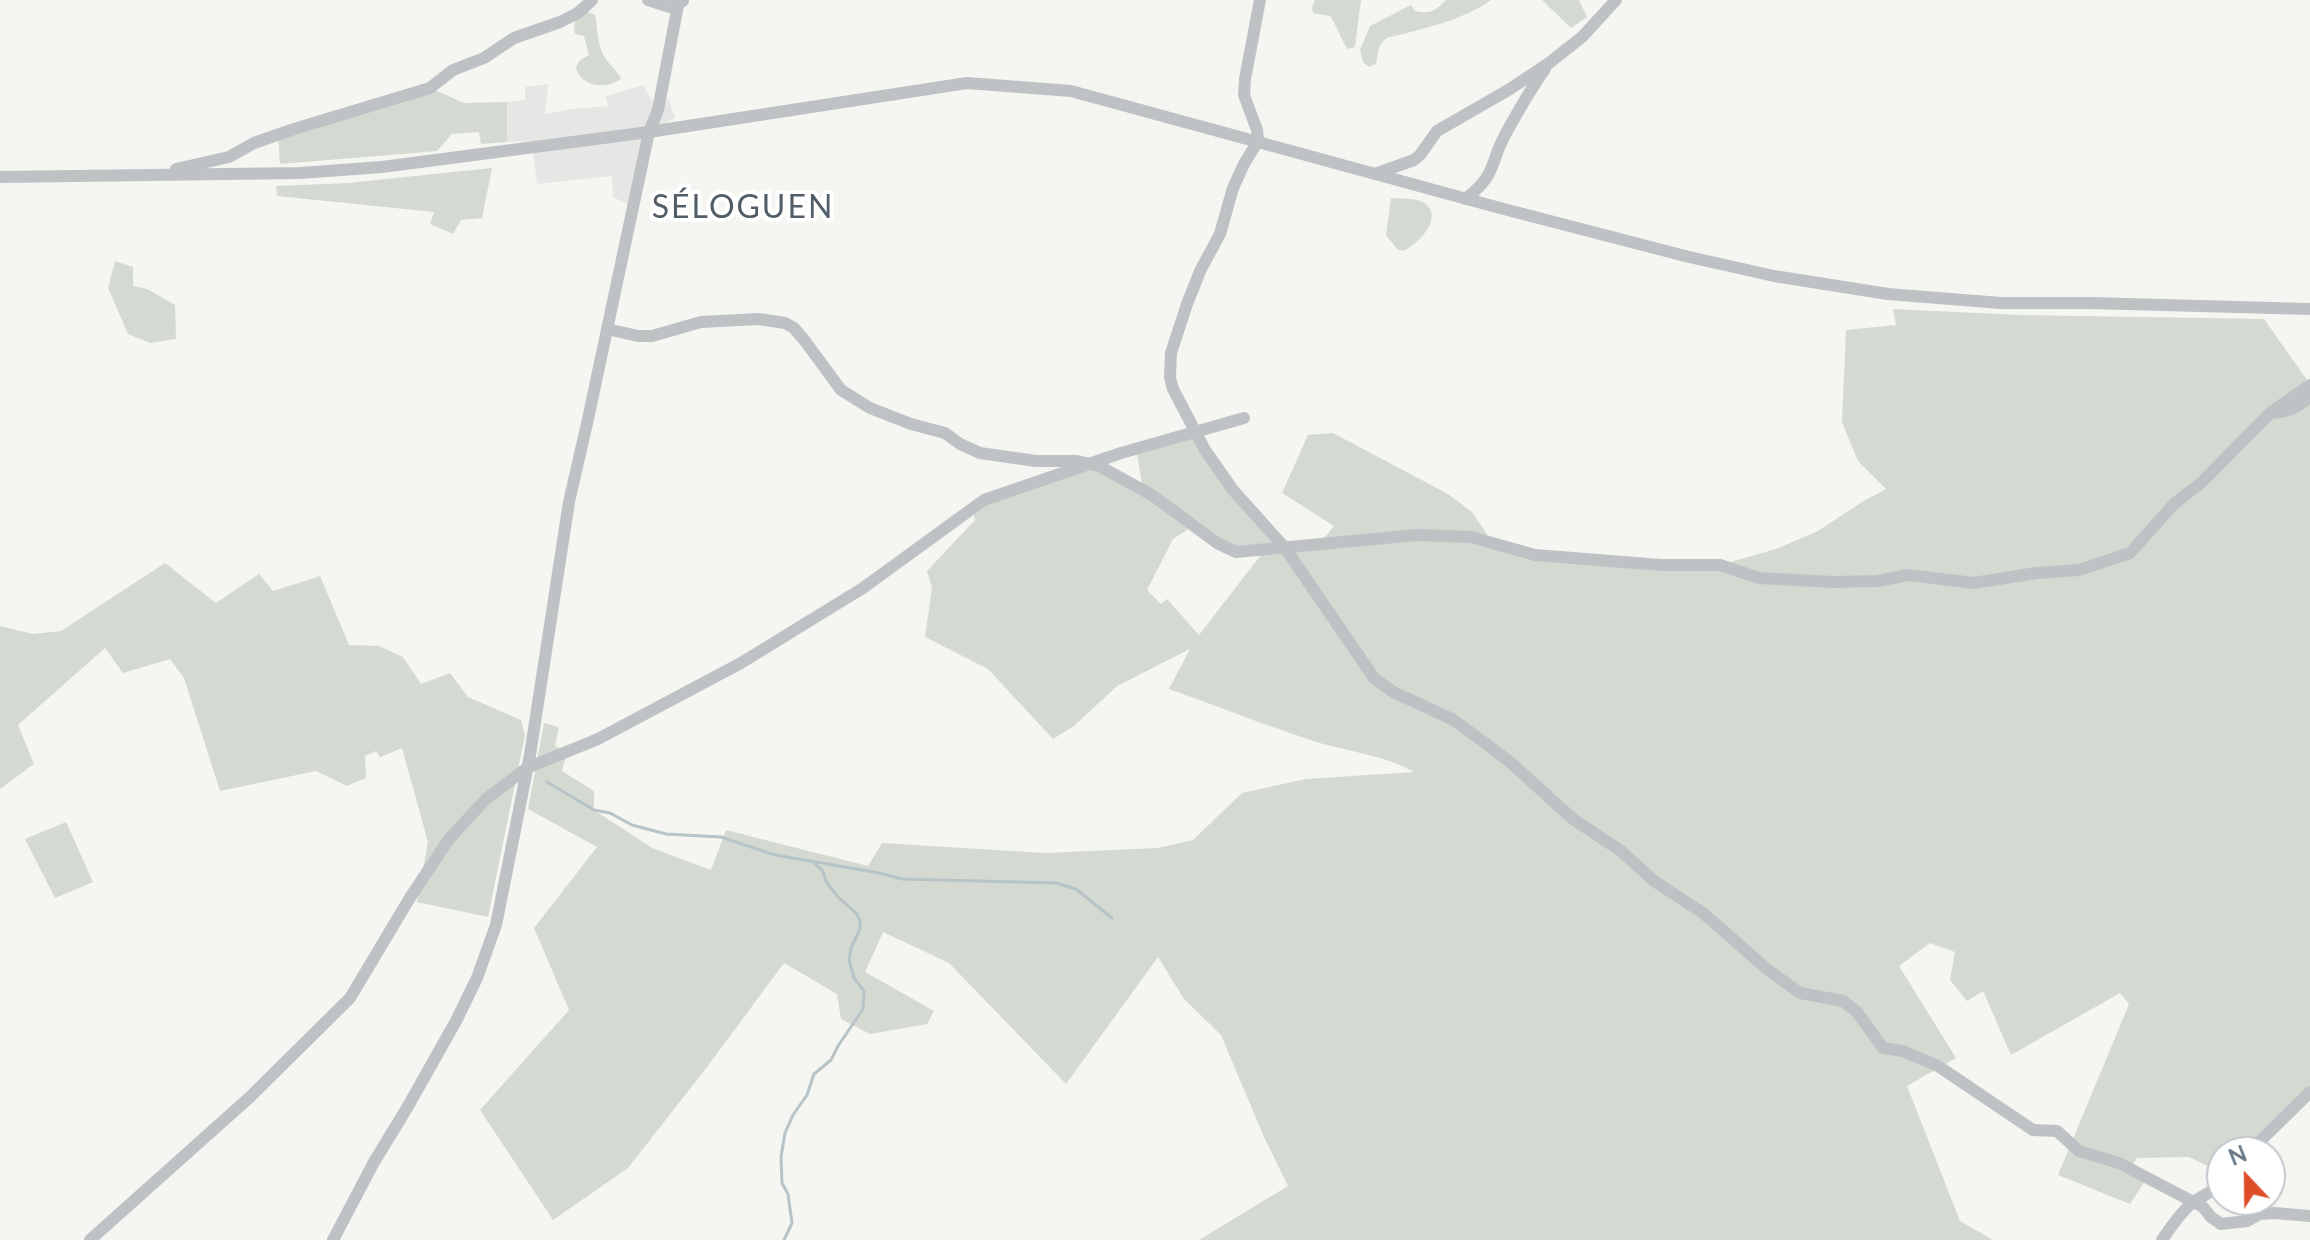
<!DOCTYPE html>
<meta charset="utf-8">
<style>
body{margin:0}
#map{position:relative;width:2310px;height:1240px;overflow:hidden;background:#f5f5f1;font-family:Lato,sans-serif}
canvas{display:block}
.north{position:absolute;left:2206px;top:1136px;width:80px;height:80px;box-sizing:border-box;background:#fff;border:2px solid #c1c8cd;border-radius:50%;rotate:338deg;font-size:22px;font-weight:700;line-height:32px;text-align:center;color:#657682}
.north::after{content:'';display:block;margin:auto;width:28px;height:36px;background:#de4f28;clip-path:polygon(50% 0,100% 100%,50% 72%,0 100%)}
</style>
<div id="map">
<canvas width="2310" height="1240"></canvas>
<div class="north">N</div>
</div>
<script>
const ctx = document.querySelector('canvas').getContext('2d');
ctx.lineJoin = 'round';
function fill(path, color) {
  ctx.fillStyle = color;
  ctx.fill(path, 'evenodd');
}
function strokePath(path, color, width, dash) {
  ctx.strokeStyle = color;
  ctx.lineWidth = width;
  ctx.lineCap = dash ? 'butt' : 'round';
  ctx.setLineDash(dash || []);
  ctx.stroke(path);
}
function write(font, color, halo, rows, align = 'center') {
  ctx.font = font + ' Lato,sans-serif';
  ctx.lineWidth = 8;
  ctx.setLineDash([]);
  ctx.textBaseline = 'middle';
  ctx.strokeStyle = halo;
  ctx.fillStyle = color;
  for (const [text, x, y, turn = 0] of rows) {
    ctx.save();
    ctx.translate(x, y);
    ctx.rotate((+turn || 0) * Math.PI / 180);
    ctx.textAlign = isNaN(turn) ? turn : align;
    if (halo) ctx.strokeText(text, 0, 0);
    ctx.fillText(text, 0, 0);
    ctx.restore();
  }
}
fill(new Path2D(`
 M548 84 545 114 571 109 608 106 606 96 643 85 654 104 669 100 675 118 649 132 633 207 613 197 612 176 537 184 532 141 507 142V102L525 100V87Z`), '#e6e7e5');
fill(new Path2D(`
 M1315 0H1361L1355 47 1348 49C1340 39 1338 27 1330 16L1313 13 1312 7Z
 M1446 0H1491C1462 21 1421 29 1387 38 1377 44 1378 54 1376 64L1369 67 1363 62 1360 50 1370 26 1411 5 1415 11C1431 14 1435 11 1446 0Z
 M1542 0H1579L1587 17 1571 28Z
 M582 10 595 15C598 29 597 44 604 56 609 65 617 70 621 79 606 90 581 87 576 68L579 61 589 55 584 36 575 34C573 23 575 19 582 10Z
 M430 88 464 103 507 102V142L481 144 479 132 452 134 437 151 280 164 278 135Z
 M492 168 482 218 461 220 453 234 430 224 434 212 277 196 276 186 348 183Z
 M1391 198C1401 199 1415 198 1423 202 1446 216 1418 245 1403 251L1397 249 1386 235Z
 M115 261 133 267V286L147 289 175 305 176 339 150 343 128 334 108 288Z
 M1893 309 2019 315 2264 319 2310 384V1092L2249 1152H2222V1173L2189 1157 2137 1158 2130 1169 2147 1178 2130 1204 2058 1175 2129 1004 2120 993 2011 1055 1983 991 1967 1001 1950 980 1955 952 1930 943 1899 966 1956 1058 1907 1086 1960 1221 1993 1240H1199L1288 1186 1264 1137 1221 1035 1184 999 1158 957 1066 1084 949 963 883 932 865 972 934 1011 927 1024 870 1034 841 1019 837 994 784 963 707 1067 628 1168 553 1220 480 1110 569 1010 534 928 597 847 528 809 544 723 559 727 555 746 567 752 562 771 594 791V810L652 848 711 870 726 830 868 866 882 843 1045 853 1158 848 1193 840 1242 793 1306 779 1414 772C1387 756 1351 752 1320 743 1269 727 1220 707 1169 689L1190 649 1117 686 1074 726 1053 739 988 669 925 637 932 588 927 571 975 520 973 508 1089 464 1143 489 1136 449 1195 431 1285 548 1319 544 1334 526 1282 493 1308 435 1333 433 1448 494 1472 512 1493 543 1535 555 1720 565 1776 549 1818 531 1862 502 1886 489 1858 461 1842 422 1846 330 1896 325ZM1193 526 1236 552 1264 551 1199 635 1167 599 1161 604 1147 590 1173 539Z
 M165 563 216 603 259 574 273 591 320 576 349 645 379 646 403 657 421 684 450 673 468 697 521 720 525 735 488 917 417 902 428 842 402 748 380 757 376 751 365 756 366 778 347 786 316 771 220 791 184 678 170 659 123 673 105 648 18 725 34 764 0 789V626L33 634 61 631Z
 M66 822 93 882 55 898 25 839Z`), '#d4dad1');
strokePath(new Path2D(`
 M547 782 594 810 610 813 632 825 666 834 721 837 775 855 879 873 902 879 1056 883 1076 889 1112 918
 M784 1240 792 1223 788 1194 782 1183 781 1157 785 1133 793 1115 807 1095 814 1074 831 1060 838 1046 863 1009 864 991 854 978 849 960 851 948 860 929V920L856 913 839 898 827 883 822 870 815 864`), '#b6c3c7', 3);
strokePath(new Path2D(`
 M648 0 670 7 683 1
 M1260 0 1245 79 1244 95 1257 130 1258 141 1244 164 1233 188 1220 234 1201 269 1187 304 1171 353 1170 378 1173 389 1205 450 1233 490 1285 548 1374 678 1393 692 1452 719 1485 743 1511 763 1573 819 1621 851 1654 881 1703 913 1768 970 1800 993 1843 1001 1857 1012 1883 1048 1903 1051 1938 1066 2033 1130 2057 1131 2079 1151 2119 1163 2203 1207 2211 1217 2221 1224 2247 1221 2260 1214 2274 1213 2310 1216
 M176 169 229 157 254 143 294 129 430 88 453 70 484 58 514 38 560 22 578 13 592 0
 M1375 174 1414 160 1420 155 1437 131 1510 89 1549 63 1582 37 1616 0
 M0 177 300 173 382 167 649 132 967 83 1071 91 1500 208 1689 257 1774 276 1888 294 2001 303H2090L2310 309
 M1465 199C1497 175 1489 165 1505 135 1517 113 1530 90 1545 69
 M607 329 638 336H652L701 322 758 319 785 323 794 328 805 341 841 390 870 408 911 424 945 433 960 444 980 453 1036 461H1077L1099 466 1152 495 1217 543 1236 552 1417 535 1471 537 1535 555 1661 565H1720L1759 578 1833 582 1878 581 1908 575 1974 583 2036 573 2079 570 2130 553 2175 503 2202 482 2270 413C2287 412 2297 409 2310 396
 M2270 413 2310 385
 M2249 1152 2310 1092
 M90 1240 250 1097 350 998 411 896 449 839 486 799 527 768 598 739 741 663 863 588 984 500 1121 453 1244 418
 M333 1240 374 1162 407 1108 456 1021 477 978 496 925 530 755 569 502 588 419 649 132 658 110 679 0
 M2162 1240C2171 1227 2179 1214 2191 1204 2203 1194 2211 1195 2222 1181`), '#bec2c5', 12);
ctx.letterSpacing = '2px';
write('32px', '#525e67', '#fff', [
 ["SÉLOGUEN",743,208]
]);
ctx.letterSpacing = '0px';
</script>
